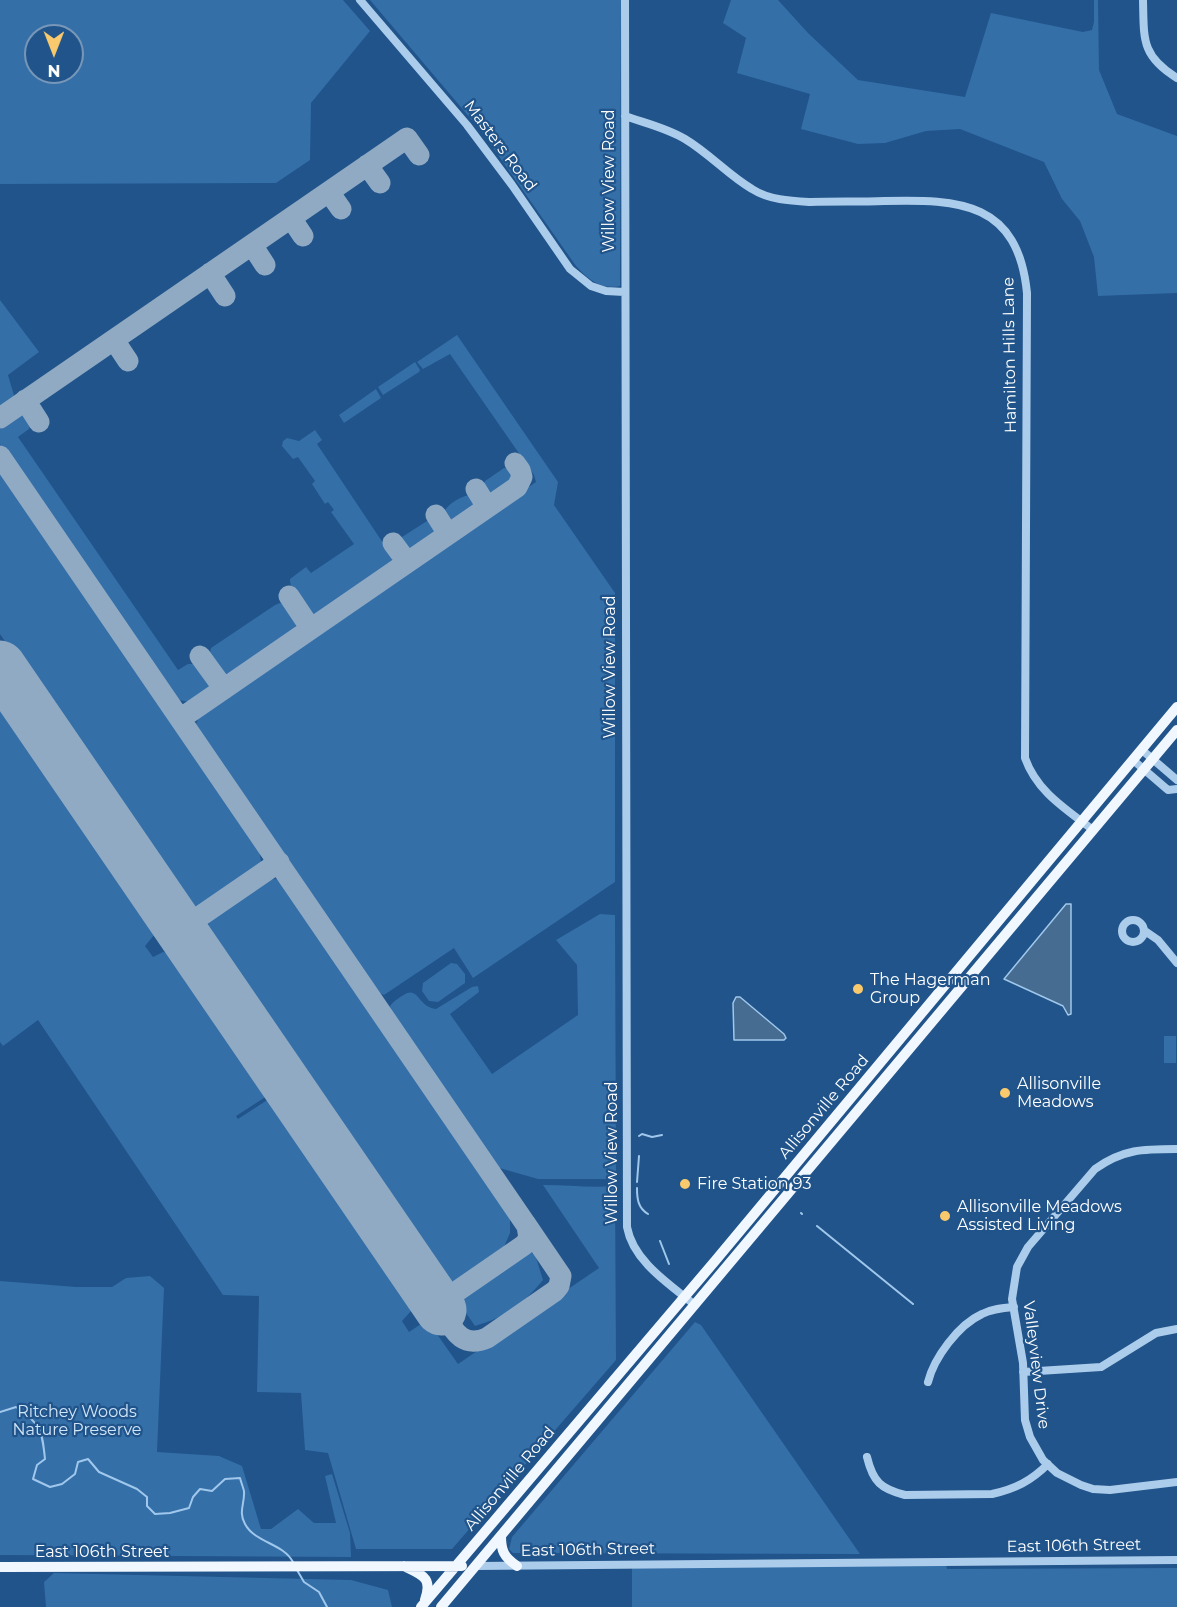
<!DOCTYPE html>
<style>
body{margin:0}
#map{position:relative;width:1177px;height:1607px;overflow:hidden;background:#20548a;font-family:Montserrat,sans-serif}
canvas{display:block}
.north{position:absolute;left:24px;top:24px;width:60px;height:60px;box-sizing:border-box;background:#20548a;border:2px solid #7998b9;border-radius:50%;rotate:180deg;font-size:16px;font-weight:700;line-height:24px;text-align:center;color:#fff}
.north::after{content:'';display:block;margin:auto;width:21px;height:27px;background:#f9c96d;clip-path:polygon(50% 0,100% 100%,50% 72%,0 100%)}
</style>
<div id="map">
<canvas width="1177" height="1607"></canvas>
<div class="north">N</div>
</div>
<script>
const ctx = document.querySelector('canvas').getContext('2d');
ctx.lineJoin = 'round';
function fill(path, color) {
  ctx.fillStyle = color;
  ctx.fill(path, 'evenodd');
}
function strokePath(path, color, width, dash) {
  ctx.strokeStyle = color;
  ctx.lineWidth = width;
  ctx.lineCap = dash ? 'butt' : 'round';
  ctx.setLineDash(dash || []);
  ctx.stroke(path);
}
function write(font, color, halo, rows, align = 'center') {
  ctx.font = font + ' Montserrat,sans-serif';
  ctx.lineWidth = 4.5;
  ctx.setLineDash([]);
  ctx.textBaseline = 'middle';
  ctx.strokeStyle = halo;
  ctx.fillStyle = color;
  for (const [text, x, y, turn = 0] of rows) {
    ctx.save();
    ctx.translate(x, y);
    ctx.rotate((+turn || 0) * Math.PI / 180);
    ctx.textAlign = isNaN(turn) ? turn : align;
    if (halo) ctx.strokeText(text, 0, 0);
    ctx.fillText(text, 0, 0);
    ctx.restore();
  }
}
fill(new Path2D(`
 M0 0H343L370 31 311 103 310 160 276 183 0 184ZM36 36H72V72H36Z
 M370 0H621L620 286C600 290 588 279 576 266L482 132Z
 M731 0H778L808 33 858 80 965 97 991 13 1083 32 1092 30 1094 22V0H1098L1099 70 1117 114 1177 136V293L1098 296 1094 257 1080 221 1062 199 1044 162 960 129 926 131 885 143 858 144 801 129 810 94 737 73 746 38 723 23Z
 M0 300 39 352 8 375 15 399 0 409Z
 M457 335 558 482 554 505 615 593V882L473 978 454 948 384 995 375 991 197 731 196 724 201 713 536 482 534 475 450 354 423 369 417 362Z
 M415 362 420 370 419 372 383 395 378 387Z
 M376 389 381 398 344 423 339 415Z
 M22 412 25 413 31 424 29 429 18 437 178 670 188 664H195C200 668 209 677 209 684 210 691 195 701 188 701 182 702 178 699 174 697L0 444V429L17 414Z
 M315 430 322 440 317 444 393 558 391 564 315 615C305 612 289 589 290 579L306 567 311 573 354 544 331 512 334 510 328 502 325 504 312 484 315 481 298 457 293 459 282 446 283 441 287 438 299 441Z
 M0 468 259 848 261 862 257 869 202 906 194 907 183 901 0 634Z
 M504 468 509 469 514 474 512 481 493 494H487L482 486 485 481Z
 M470 495 475 502V506L454 521 448 520 443 514C446 505 461 496 470 495Z
 M427 521C433 521 437 528 436 533L413 549 407 550 403 543 402 537Z
 M280 603C290 607 299 620 295 630L230 675 221 673 209 657 211 648 275 605Z
 M0 697 154 922 155 934 145 946 153 957 163 952 178 956 270 1091V1094L236 1116 238 1119 272 1097 275 1098 412 1298 411 1311 402 1321 409 1332 427 1320 458 1364 599 1268 543 1185C567 1185 593 1188 615 1186L616 1360 452 1549H356L328 1453 305 1450 301 1393 257 1392 259 1296 223 1295 38 1020 3 1046 0 1042Z
 M276 879 286 886 506 1206 510 1220V1233L503 1249 461 1281H449L439 1277 208 938 207 926 212 917 267 880Z
 M600 914 615 915 616 1179H538L496 1167 391 1014 390 1006C394 1001 397 999 402 996 419 984 417 1007 436 1009L472 987 478 986 479 992 450 1014 492 1074 578 1015 577 965 556 940Z
 M451 963 457 964 465 974V983L438 1002 429 1001 422 991 423 983Z
 M1164 1036H1176V1063H1164Z
 M533 1248 543 1280C521 1306 508 1316 475 1326L457 1300Z
 M150 1276 164 1288 157 1452 219 1456 242 1466 261 1529H271L298 1509 314 1523H336L325 1476 332 1474 350 1533 351 1557 0 1555V1281L76 1287H112L126 1278Z
 M695 1322 701 1325 860 1554 513 1553 509 1549 512 1537Z
 M946 1565 947 1569 1177 1568V1607H632V1568Z
 M54 1573 351 1580 388 1590 392 1607H46L44 1582Z`), '#346fa8');
const water = new Path2D(`
 M1066 904H1071V1014L1068 1015 1063 1006 1004 979Z
 M736 997H740L784 1034 786 1038 784 1040H734L733 1003Z`);
fill(water, '#476c92');
strokePath(water, '#a0c7ec', 1.5);
strokePath(new Path2D(`
 M639 1136 642 1134 652 1137 662 1135
 M637 1182 639 1156
 M637 1188C637 1199 638 1208 648 1214
 M801 1213 802 1214
 M817 1226 913 1304
 M660 1241 669 1264
 M0 1412 16 1407C41 1424 42 1430 45 1459L37 1465 33 1479 50 1487 62 1484 75 1474 78 1462 88 1459 99 1472 137 1489 147 1497V1506L155 1514 170 1513 189 1508 193 1497 200 1489 212 1491 225 1479 240 1478C241 1482 243 1487 244 1491 245 1503 238 1512 245 1524 255 1543 283 1543 293 1562
 M297 1570 304 1582 319 1592 327 1607`), '#a0c7ec', 2);
strokePath(new Path2D(`
 M367 165 380 183
 M329 192 341 209
 M291 218 303 236
 M252 245 265 265
 M210 273 225 296
 M114 340 128 361
 M25 400 39 422
 M0 418 407 138 419 155
 M0 456 527 1226 529 1238 524 1245 437 1305
 M476 489 487 507
 M436 515 448 534
 M393 543 407 562
 M289 596 311 629
 M200 656 224 689
 M180 719 517 487 522 477 520 470 515 463
 M180 930 279 862
 M441 1310C453 1329 461 1349 487 1338L555 1291 559 1286 561 1276 525 1223`), '#90aac4', 21);
strokePath(new Path2D(`
 M0 666 441 1310`), '#90aac4', 51);
strokePath(new Path2D(`
 M360 0 467 125 512 185 570 269 591 286 606 291 624 292
 M625 0 627 1227C633 1261 669 1284 695 1305
 M1143 0C1144 39 1141 56 1177 78
 M625 116C645 123 667 128 685 139 710 154 728 175 752 189 769 200 791 201 810 202 835 201 859 202 884 201 960 199 1018 202 1027 293L1025 758C1037 792 1066 809 1093 830
 M1142 750 1177 780
 M1133 760 1168 790 1177 789
 M1122 931a11 11 0 1 1 22 0a11 11 0 1 1-22 0Z
 M1145 931 1158 940 1177 963
 M1177 1149C1143 1149 1123 1149 1095 1169L1028 1247 1017 1267 1012 1299 1023 1363 1025 1420 1030 1437 1043 1460 1057 1473 1081 1485 1093 1489 1110 1490 1177 1482
 M1023 1372 1101 1367 1156 1333 1177 1329
 M928 1382C934 1358 958 1325 982 1314 992 1309 1002 1308 1014 1307
 M867 1457C873 1482 881 1489 905 1495L992 1494C1015 1489 1031 1481 1048 1464
 M475 1566 1177 1560`), '#accceb', 8);
strokePath(new Path2D(`
 M501 1536C501 1551 504 1557 517 1566
 M404 1566C422 1575 433 1577 425 1600
 M0 1567 462 1566
 M421 1607 715 1261 1177 707
 M441 1607 1177 730`), '#f1f7fe', 10);
for (const [x, y, r, color] of [
 [858,989,6,"#f9c96d"],
 [1005,1093,6,"#f9c96d"],
 [685,1184,6,"#f9c96d"],
 [945,1216,6,"#f9c96d"]
]) {
  const dot = new Path2D();
  dot.arc(x, y, r, 0, 2 * Math.PI);
  ctx.fillStyle = color;
  ctx.fill(dot);
  strokePath(dot, '#20548a', 2);
}
write('16px', '#fff', '#20548a', [
 ["Masters Road",500,146,53],
 ["Willow View Road",609,181,-90],
 ["Hamilton Hills Lane",1010,355,-91],
 ["Willow View Road",610,667,-90],
 ["Allisonville Road",824,1107,-50],
 ["Willow View Road",612,1153,-90],
 ["Valleyview Drive",1036,1365,83],
 ["Allisonville Road",510,1479,-50],
 ["East 106th Street",1074,1546,-1],
 ["East 106th Street",588,1550,-1],
 ["East 106th Street",102,1552]
]);
write('16px', '#fff', '#20548a', [
 ["The Hagerman",870,980],
 ["Group",870,998],
 ["Allisonville",1017,1084],
 ["Meadows",1017,1102],
 ["Fire Station 93",697,1184],
 ["Allisonville Meadows",957,1207],
 ["Assisted Living",957,1225]
], 'left');
write('16px', '#d1e5f8', '#20548a', [
 ["Ritchey Woods",77,1412],
 ["Nature Preserve",77,1430]
]);
</script>
